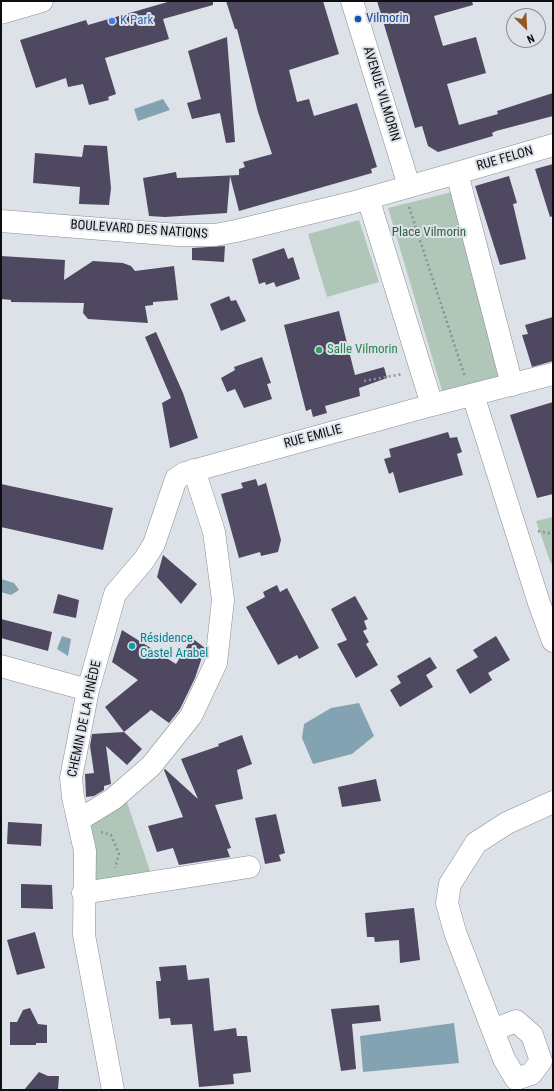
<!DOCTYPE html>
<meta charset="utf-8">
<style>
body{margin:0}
#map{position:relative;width:554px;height:1091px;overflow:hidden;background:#dde2e9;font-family:"Roboto Condensed",sans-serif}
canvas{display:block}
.frame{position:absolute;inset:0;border:2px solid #0d0e11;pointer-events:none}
.north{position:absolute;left:506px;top:8px;width:40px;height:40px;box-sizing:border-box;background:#dde2e9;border:1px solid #8a8d93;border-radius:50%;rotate:156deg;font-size:11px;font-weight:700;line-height:16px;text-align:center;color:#0d0e11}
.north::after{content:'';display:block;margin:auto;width:14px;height:18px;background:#965421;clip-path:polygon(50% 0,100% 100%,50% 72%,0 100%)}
</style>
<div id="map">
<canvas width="554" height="1091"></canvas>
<div class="frame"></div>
<div class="north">N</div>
</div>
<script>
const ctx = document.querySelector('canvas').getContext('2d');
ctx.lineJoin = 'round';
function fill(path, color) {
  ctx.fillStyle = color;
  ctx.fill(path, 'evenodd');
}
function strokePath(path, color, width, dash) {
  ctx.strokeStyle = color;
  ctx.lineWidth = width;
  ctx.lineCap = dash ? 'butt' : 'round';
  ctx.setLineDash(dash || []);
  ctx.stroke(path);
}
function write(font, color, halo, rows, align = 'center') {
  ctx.font = font + ' "Roboto Condensed",sans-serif';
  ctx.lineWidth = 4;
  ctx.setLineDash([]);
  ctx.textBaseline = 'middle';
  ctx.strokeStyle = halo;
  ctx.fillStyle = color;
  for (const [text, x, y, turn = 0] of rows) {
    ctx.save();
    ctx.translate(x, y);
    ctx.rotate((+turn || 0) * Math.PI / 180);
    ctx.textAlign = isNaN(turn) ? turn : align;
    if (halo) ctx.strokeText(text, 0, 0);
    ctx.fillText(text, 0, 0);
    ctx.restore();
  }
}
fill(new Path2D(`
 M452 192 501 379 443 394 388 208Z
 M359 220 379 282 327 297 308 234Z
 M553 517V564H551L536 521Z
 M127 802 151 874 94 884 96 848 90 823Z`), '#b0c6b8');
fill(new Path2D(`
 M163 99 170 110 138 121 134 109Z
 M1 579 14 583 19 590 11 595 1 592Z
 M62 636 71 639 68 656 57 649Z
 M359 703 374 736 352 754 313 764 302 738 304 724 331 708Z
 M454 1023 459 1063 363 1072 360 1036Z`), '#83a3b3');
fill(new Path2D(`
 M171 1H213V5L163 19 169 39 105 58 116 94 108 97 109 100 89 105 83 84 68 87 66 78 36 88 20 40 86 20 88 25Z
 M226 1H323L339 54 289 70 297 102 309 99 314 116 357 103 377 167 371 169 372 173 239 211 230 176 227 213 165 217 149 216 143 178 176 172 177 178 239 175V169L245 167 243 162 272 154 258 112 237 29H235Z
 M377 1H472L473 5 434 16 443 46 476 37 486 73 447 84 459 125 498 114 497 111 553 93V116L496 131 492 133 493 136 438 152 428 146 422 126 415 128Z
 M227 37 235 142 226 143 220 113 192 119 187 103 201 99 188 51Z
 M84 145 107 146 111 188 109 205 79 204 80 187 33 183 35 153 82 157Z
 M553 164V216L550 217 535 169Z
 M509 176 517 203 513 204 526 259 500 265 475 186Z
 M225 246 224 262 192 260V248Z
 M284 248 288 259 293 257 300 279 276 287 274 282 266 285 265 282 259 284 252 259Z
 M1 256 65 260 64 280 93 261 123 263 131 266 135 271 174 266 178 300 153 302V305L145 306 148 323 88 319 83 313 84 303 11 302V300L1 299Z
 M229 296 231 301 236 300 246 321 221 331 210 304Z
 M339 311 355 375 384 367 387 378 359 388 360 396 325 406 327 413 313 417 311 409 306 411 284 325Z
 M553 317V361L532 367 522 335 528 334 525 325Z
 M156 332 183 393 198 438 170 448 162 403 171 398 145 337Z
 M262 357 271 383 267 384 272 399 244 408 235 389 227 392 221 378 235 370 234 367Z
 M553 402V494L537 498 510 415Z
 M448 432 450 438 457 437 462 452 457 454 463 475 399 493 393 472 389 474 384 459 391 457 389 449Z
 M256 479 258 486 266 483 281 540 278 552 261 556 260 552 239 558 221 494 243 488 241 483Z
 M1 484 113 508 103 550 1 527Z
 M163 555 197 584 181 604 157 577Z
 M277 585 280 592 287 588 319 648 299 659 297 655 278 665 246 607 265 597 263 592Z
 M58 594 79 600 76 618 53 613Z
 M355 596 368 619 364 621 367 629 363 631 369 642 366 644 378 665 356 678 337 644 347 640 331 609Z
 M1 619 52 632 48 651 1 638Z
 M122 630 176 664 192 638 205 648 195 678 180 709 169 723 151 710 124 732 105 707 138 680 112 662Z
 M496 636 510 660 488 673 492 680 470 694 456 670 478 657 473 650Z
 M430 657 437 668 426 675 433 687 400 707 390 690 401 683 397 676Z
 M124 732 142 749 127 765 106 746 111 784 104 786V790L94 796 86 797 85 774 94 773 90 746 92 734Z
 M242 735 252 764 237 770 243 799 215 805 231 848 227 849 230 857 179 865 173 848 157 852 148 826 183 817 164 770 165 769 198 799 181 759 219 746 218 744Z
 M376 779 381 801 342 807 338 787Z
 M276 814 285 853 279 855 281 861 265 864 255 818Z
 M8 822 42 824 41 846 7 844Z
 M21 884 52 885 53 909 21 908Z
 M414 908 420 960 400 963 399 940 375 942 374 937H367L365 913Z
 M35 932 45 968 17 975 7 940Z
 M186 965 188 980 209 978 214 1031 236 1028 237 1036H247L251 1072 233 1074 234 1084 199 1087 192 1024 171 1025 170 1018 159 1019 156 981H161L159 967Z
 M379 1005 381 1021 352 1024 356 1069 341 1071 331 1009Z
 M30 1008 38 1024 47 1025V1043H36V1045H10V1022H17L23 1010Z
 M39 1072 48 1076H59L58 1090H24Z`), '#4f4861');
const minor = new Path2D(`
 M352 1 409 186
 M457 173 553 145
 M368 198 432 405 553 374
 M1 221 178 235H215L236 231 351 203 457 173 512 385
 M473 395 539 603 553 641
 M1 666 88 690
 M78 817 87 815 113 799 151 766 191 716 216 663 223 600 214 532 194 470
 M83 893 249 867
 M493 1030 516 1021 532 1035 541 1061 531 1074 516 1079 504 1059 455 932 447 903 450 884 476 843 507 823 553 802
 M113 1090 84 935 85 851 73 797 71 778 88 690 115 594 144 560 154 544 176 479 185 473 432 405`);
const major = new Path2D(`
 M1 13 42 1`);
strokePath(minor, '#898e94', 23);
strokePath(major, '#898e94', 23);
strokePath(new Path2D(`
 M409 207 465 377
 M364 381 403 374
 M538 531 553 534
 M101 832 111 835 119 854 115 868`), '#8d9196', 2.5, [2, 3]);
strokePath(minor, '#fff', 22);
strokePath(major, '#fff', 22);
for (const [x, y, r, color] of [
 [358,19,4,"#1a4fb4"],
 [112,21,4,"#3f7fe0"],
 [319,350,4,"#2e9e5b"],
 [132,646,4,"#0f9aa8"]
]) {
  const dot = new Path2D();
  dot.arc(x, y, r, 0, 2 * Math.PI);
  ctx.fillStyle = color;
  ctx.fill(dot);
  strokePath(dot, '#dde2e9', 1.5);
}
write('13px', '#164399', '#dde2e9', [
 ["Vilmorin",366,19]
], 'left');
write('13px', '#366cbe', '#dde2e9', [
 ["K Park",120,21]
], 'left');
write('13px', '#0d0e11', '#dde2e9', [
 ["AVENUE VILMORIN",381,94,73],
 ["RUE FELON",505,159,-16],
 ["BOULEVARD DES NATIONS",139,230,4],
 ["RUE EMILIE",313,437,-15],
 ["CHEMIN DE LA PINÈDE",85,719,-78]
]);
write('13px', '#2d6044', '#dde2e9', [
 ["Place Vilmorin",429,233]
]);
write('13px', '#27864d', '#dde2e9', [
 ["Salle Vilmorin",327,350]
], 'left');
write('13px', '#0d838f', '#dde2e9', [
 ["Résidence",140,639],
 ["Castel Arabel",140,654]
], 'left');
</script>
